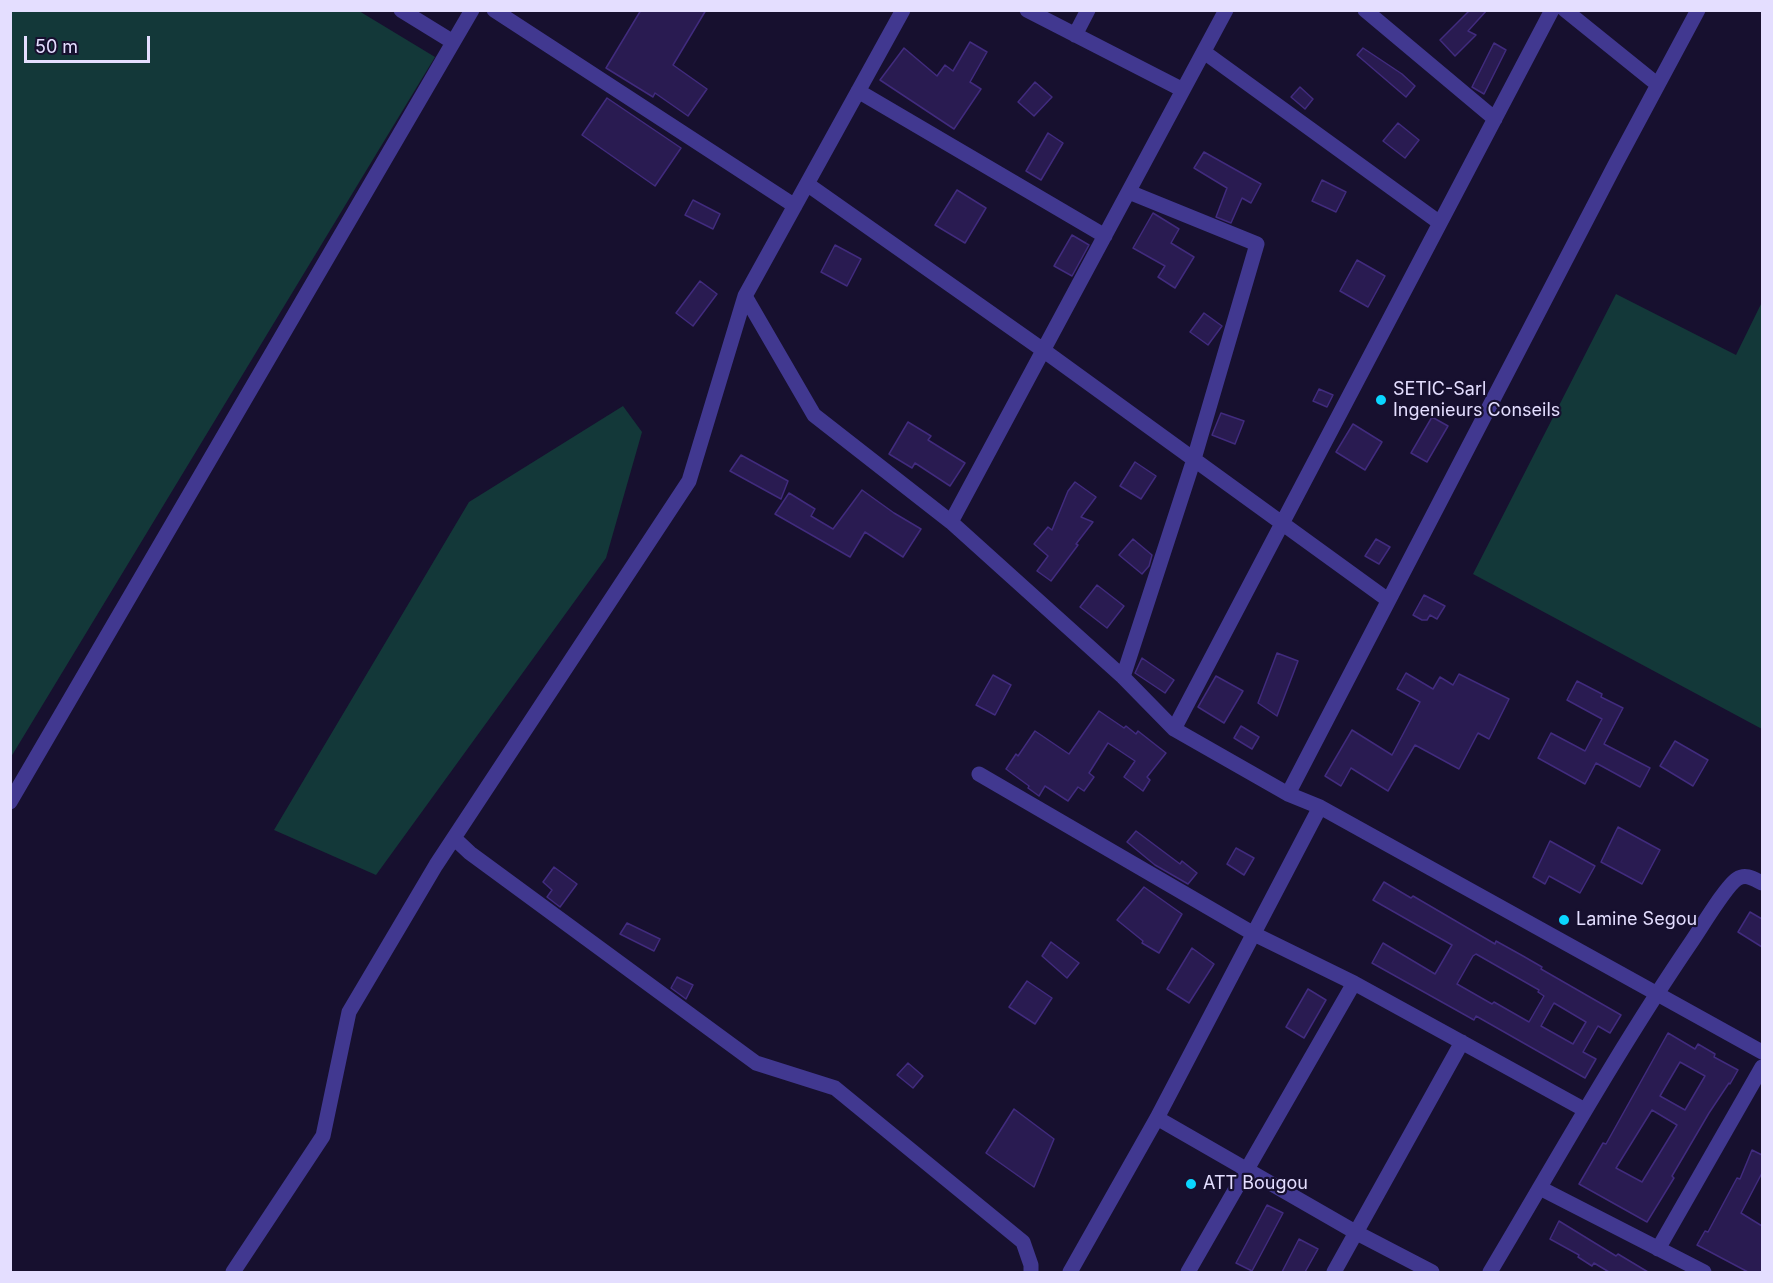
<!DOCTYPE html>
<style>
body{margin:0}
#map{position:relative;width:1773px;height:1283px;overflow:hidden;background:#17102f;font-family:Inter,sans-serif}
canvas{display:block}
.frame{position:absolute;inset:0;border:12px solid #e4deff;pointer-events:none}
.scale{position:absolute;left:24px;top:36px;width:126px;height:27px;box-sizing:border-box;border:3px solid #e4deff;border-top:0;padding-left:8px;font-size:18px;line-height:21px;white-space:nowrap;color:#e4deff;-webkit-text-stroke:4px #17102f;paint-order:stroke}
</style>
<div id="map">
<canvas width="1773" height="1283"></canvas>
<div class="frame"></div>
<div class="scale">50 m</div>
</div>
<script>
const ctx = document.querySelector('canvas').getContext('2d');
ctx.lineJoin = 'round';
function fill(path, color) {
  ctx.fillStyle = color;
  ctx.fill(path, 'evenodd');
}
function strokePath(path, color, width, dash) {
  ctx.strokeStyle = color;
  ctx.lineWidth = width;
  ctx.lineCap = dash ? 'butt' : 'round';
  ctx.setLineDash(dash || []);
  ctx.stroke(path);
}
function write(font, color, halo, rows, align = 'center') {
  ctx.font = font + ' Inter,sans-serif';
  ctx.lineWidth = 4.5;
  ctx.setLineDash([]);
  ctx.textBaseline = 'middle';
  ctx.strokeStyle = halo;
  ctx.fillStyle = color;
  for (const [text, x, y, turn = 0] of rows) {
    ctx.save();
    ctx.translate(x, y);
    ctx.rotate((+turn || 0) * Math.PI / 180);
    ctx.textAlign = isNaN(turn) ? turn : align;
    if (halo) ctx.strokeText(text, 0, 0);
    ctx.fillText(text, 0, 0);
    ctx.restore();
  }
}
fill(new Path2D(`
 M11 10 359 11 435 57 11 757Z
 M1616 294 1736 355 1762 302V729L1473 574Z
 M623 406 642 432 606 558 376 875 274 830 469 502Z`), '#133839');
const building = new Path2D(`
 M641 10H706L673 65 707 89 688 116 655 93 653 97 606 68Z
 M1470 10H1487L1468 31 1476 35 1455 56 1440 40Z
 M970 42 987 52 970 82 981 89 954 129 880 80 904 48 937 76 945 65 953 71Z
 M1494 43 1506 50 1484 94 1472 87Z
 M1363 48 1402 74 1415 86 1406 97 1357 55Z
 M1035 82 1052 97 1034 116 1018 102Z
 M1300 87 1313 99 1305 109 1291 97Z
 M607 98 681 148 655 186 582 135Z
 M1398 123 1419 140 1405 158 1383 141Z
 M1048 133 1063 143 1041 180 1026 171Z
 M1204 152 1261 184 1251 203 1242 198 1231 223 1216 217 1227 188 1194 168Z
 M1322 180 1346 192 1336 212 1312 201Z
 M957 190 986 208 965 243 935 225Z
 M693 200 720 214 713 229 685 215Z
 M1153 213 1179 229 1171 243 1194 257 1175 288 1158 277 1165 266 1133 248Z
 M1072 235 1089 245 1072 276 1054 266Z
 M835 245 861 259 847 286 821 272Z
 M1357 260 1385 276 1368 307 1340 291Z
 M700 281 717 294 693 326 676 313Z
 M1204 313 1222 326 1208 345 1190 332Z
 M1319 389 1333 395 1327 407 1313 401Z
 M1221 413 1244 421 1235 444 1212 435Z
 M1432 417 1448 426 1427 462 1411 453Z
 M908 422 931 436 928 440 965 463 950 486 915 463 912 468 889 454Z
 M1353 424 1382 442 1365 470 1336 452Z
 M741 455 788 481 781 499 730 471Z
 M1135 462 1156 476 1141 499 1120 486Z
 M1075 482 1096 497 1081 517 1093 522 1076 544 1078 545 1051 581 1037 571 1048 556 1034 544 1048 527 1052 530 1068 491Z
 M862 490 894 513 921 529 903 557 865 532 850 557 775 514 789 493 815 509 811 516 833 529Z
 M1133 539 1152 555 1149 566 1142 574 1119 555Z
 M1376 539 1390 547 1379 564 1365 556Z
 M1097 585 1124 606 1107 628 1080 607Z
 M1424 595 1445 606 1437 619 1430 615 1427 620H1422L1413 615Z
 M1277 653 1298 661 1277 716 1258 703Z
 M1142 658 1174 680 1165 693 1135 673Z
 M1406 673 1433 689 1440 677 1453 685 1459 674 1509 699 1489 739 1478 733 1459 769 1415 745 1388 791 1351 768 1341 786 1325 776 1352 730 1392 755 1420 702 1397 689Z
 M993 675 1011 685 995 715 976 705Z
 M1216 676 1243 691 1224 723 1198 707Z
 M1577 681 1602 694 1601 697 1623 708 1604 744 1650 768 1640 787 1596 763 1585 784 1538 758 1551 733 1585 751 1602 719 1567 700Z
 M1099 711 1124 728 1126 726 1136 734 1138 731 1166 753 1147 777 1150 780 1143 791 1124 777 1135 761 1108 743 1089 773 1094 777 1084 791 1078 787 1068 801 1045 786 1039 796 1028 788 1029 786 1006 769 1016 754 1018 756 1035 731 1069 754Z
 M1241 726 1259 737 1252 749 1234 738Z
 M1675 741 1708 760 1693 786 1660 766Z
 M1618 827 1660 850 1642 884 1601 862Z
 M1136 831 1180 864 1182 861 1197 873 1188 884 1155 865 1127 842Z
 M1550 841 1595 866 1580 893 1549 876 1545 884 1533 877Z
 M1236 848 1254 858 1244 875 1227 864Z
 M554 867 577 884 560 907 547 897 552 890 543 882Z
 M1384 882 1411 898 1413 896 1495 944 1496 941 1523 956 1542 967 1541 969 1621 1015 1610 1033 1598 1026 1583 1052 1596 1059 1585 1078 1476 1016 1474 1020 1372 963 1383 943 1435 974 1452 945 1373 900ZM1476 954 1539 990 1538 992 1544 996 1529 1022 1494 1002 1492 1004 1457 984 1473 956ZM1554 1003 1586 1022 1573 1044 1541 1026Z
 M1144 887 1182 914 1159 953 1142 943 1143 941 1117 920Z
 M1750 912 1762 919V947L1738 932Z
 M627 923 660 939 654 951 620 934Z
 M1051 942 1079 963 1067 978 1042 956Z
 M1192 948 1214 964 1189 1003 1167 989Z
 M677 977 693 985 686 999 671 988Z
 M1027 981 1052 998 1035 1024 1009 1007Z
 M1308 989 1326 1000 1304 1038 1286 1027Z
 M1668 1033 1695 1049 1698 1044 1715 1054 1714 1057 1738 1070 1730 1084 1729 1083 1709 1113 1672 1176 1674 1178 1647 1222 1579 1184 1603 1143 1606 1144ZM1680 1062 1705 1076 1685 1110 1660 1096ZM1652 1110 1677 1125 1642 1182 1616 1168Z
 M908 1063 923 1076 913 1088 897 1075Z
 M1014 1109 1054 1139 1034 1187 986 1153Z
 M1752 1150 1762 1155V1173L1741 1213 1762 1226V1272H1748L1697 1245 1705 1231 1708 1232 1737 1178 1740 1179Z
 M1267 1205 1283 1213 1252 1271 1236 1263Z
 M1559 1221 1616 1256 1618 1254 1648 1272H1609L1594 1263 1592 1266 1578 1257 1579 1255 1550 1239Z
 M1299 1239 1318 1249 1305 1272H1282Z`);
fill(building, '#291b51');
strokePath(building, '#412b7e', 1.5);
strokePath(new Path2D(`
 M401 10 453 42
 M494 10 795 206
 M1027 10 1183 90
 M1365 10 1495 119
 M1565 10 1658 85
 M1075 35 1088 10
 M1204 52 1440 223
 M858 91 1105 236
 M807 184 1043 350 1388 600
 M745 296 814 415 951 522 1123 677 1174 729 1288 794 1320 807
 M951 522 1226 10
 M1123 677 1194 459 1257 244 1129 192
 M1174 729 1552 10
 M979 774 1254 934 1354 983 1585 1110
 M1288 794 1616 163 1698 10
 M10 802 472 10
 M454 838 470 853 756 1063 835 1088 1023 1242 1031 1265V1272
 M1157 1118 1357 1233 1432 1272
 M1540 1188 1704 1272
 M1658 1249 1762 1067
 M233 1272 323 1136 349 1012 436 865 689 481 745 296 903 10
 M1070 1272 1157 1118 1320 807 1762 1052
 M1188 1272 1354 983
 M1334 1272 1462 1042
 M1490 1272C1556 1161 1619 1048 1692 941 1701 928 1726 886 1737 879 1746 873 1754 879 1762 883`), '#413890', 15);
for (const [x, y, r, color] of [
 [1381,400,6,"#0ad6ff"],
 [1564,920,6,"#0ad6ff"],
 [1191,1184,6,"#0ad6ff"]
]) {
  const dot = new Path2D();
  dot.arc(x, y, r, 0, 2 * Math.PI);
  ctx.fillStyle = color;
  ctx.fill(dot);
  strokePath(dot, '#17102f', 2);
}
write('18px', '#e4deff', '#17102f', [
 ["SETIC-Sarl",1393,390],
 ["Ingenieurs Conseils",1393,411],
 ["Lamine Segou",1576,920],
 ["ATT Bougou",1203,1184]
], 'left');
</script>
